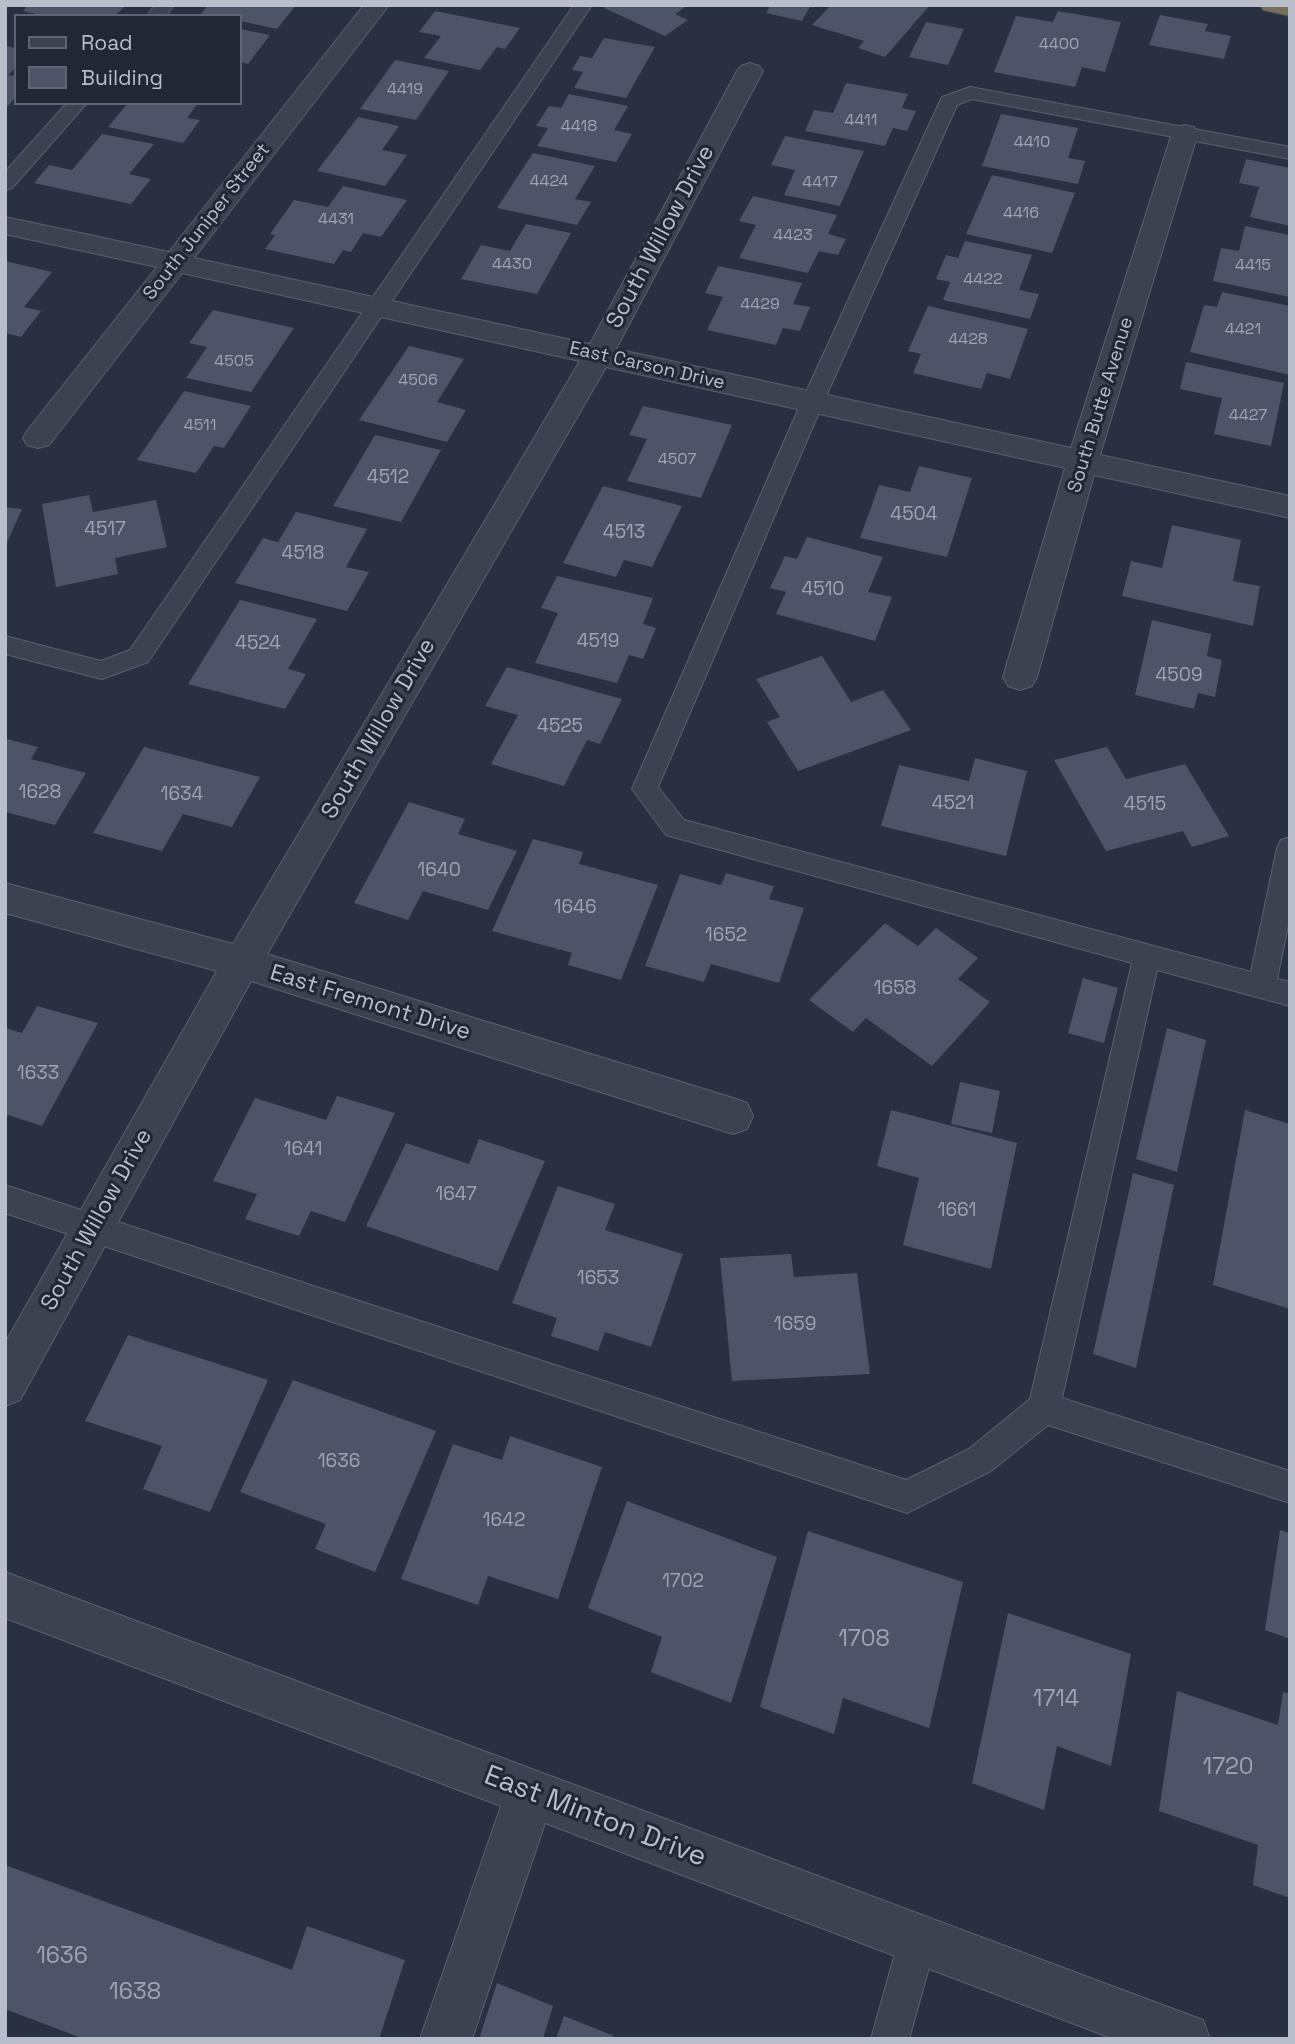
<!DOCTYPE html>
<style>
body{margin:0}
#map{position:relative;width:1295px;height:2044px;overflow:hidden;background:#293041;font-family:"Space Grotesk",sans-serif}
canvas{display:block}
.frame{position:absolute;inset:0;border:7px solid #babecb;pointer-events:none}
.legend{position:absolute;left:14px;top:14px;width:228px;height:91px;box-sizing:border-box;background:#222736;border:2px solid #5f6372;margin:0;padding:9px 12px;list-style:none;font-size:21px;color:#babecb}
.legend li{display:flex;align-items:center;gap:14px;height:35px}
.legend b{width:35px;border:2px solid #5f6372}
</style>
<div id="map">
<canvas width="1295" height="2044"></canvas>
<div class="frame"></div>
<ul class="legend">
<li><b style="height:9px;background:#3d4251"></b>Road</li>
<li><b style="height:19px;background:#4d5467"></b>Building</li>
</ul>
</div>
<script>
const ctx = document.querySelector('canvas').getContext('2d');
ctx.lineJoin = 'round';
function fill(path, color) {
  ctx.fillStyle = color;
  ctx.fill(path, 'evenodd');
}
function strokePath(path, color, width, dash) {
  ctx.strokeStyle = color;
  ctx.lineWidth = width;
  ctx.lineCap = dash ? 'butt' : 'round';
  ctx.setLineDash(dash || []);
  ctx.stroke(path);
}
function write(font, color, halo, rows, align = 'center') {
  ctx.font = font + ' "Space Grotesk",sans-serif';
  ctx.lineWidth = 6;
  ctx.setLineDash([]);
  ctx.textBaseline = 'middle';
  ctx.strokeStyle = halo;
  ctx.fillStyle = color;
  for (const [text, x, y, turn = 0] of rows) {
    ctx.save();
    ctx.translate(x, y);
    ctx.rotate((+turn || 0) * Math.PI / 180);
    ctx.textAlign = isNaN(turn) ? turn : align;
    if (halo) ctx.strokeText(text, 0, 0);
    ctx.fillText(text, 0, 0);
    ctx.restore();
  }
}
fill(new Path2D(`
 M28 5H115L124 7 115 16H45L23 11Z
 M208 5H296L277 29 240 21V16L201 14Z
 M608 5H688L675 14 688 20 665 36 604 8Z
 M771 5H811L802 21 766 13Z
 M831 5H930L885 57 858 48 864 41 812 25Z
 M435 11 520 28 505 49 497 47 480 70 424 58 441 36 419 32Z
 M1058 11 1121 22 1105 72 1082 67 1075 87 994 72 1016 16 1053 22Z
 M1160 15 1208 24 1205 31 1231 36 1224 59 1149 45Z
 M926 22 964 29 948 65 909 57Z
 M240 29 270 35 248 64 240 62Z
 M604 38 655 47 626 98 574 88 583 72 572 70 580 56 592 58Z
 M5 46 16 48V67L8 75 16 76V97L8 106 5 105Z
 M395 60 449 71 416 120 360 109Z
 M846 83 908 94 902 108 916 111 907 131 893 128 885 146 805 131 814 110 833 113Z
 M569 94 628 106 614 130 632 134 616 162 537 146 548 128 536 126 549 106 561 108Z
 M128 103H198L187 118 200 120 183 143 108 127Z
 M1001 114 1078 128 1068 158 1085 161 1078 184 982 166Z
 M358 117 399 126 382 150 407 155 385 186 317 171Z
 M102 134 154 144 129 174 151 179 131 204 34 183 49 165 72 170Z
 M785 136 864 151 840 206 784 195 795 170 771 165Z
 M533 153 595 166 575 199 591 202 577 225 497 208Z
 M1246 159 1290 168V226L1250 217 1259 187 1239 183Z
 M992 175 1075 193 1052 253 966 234Z
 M343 186 407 200 381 237 363 233 351 252 343 250 334 264 265 249 275 235 270 234 294 200 328 207Z
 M753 196 837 215 828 234 846 239 838 255 819 251 808 273 739 258 756 225 739 221Z
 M526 224 571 233 537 294 461 279 481 245 510 251Z
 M1245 226 1290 235V297L1213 281 1221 248 1239 251Z
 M965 241 1032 255 1019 290 1039 294 1030 319 943 300 950 282 936 279 946 255 958 258Z
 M5 261 52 272 24 307 41 311 21 337 5 333Z
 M718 266 802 283 793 304 810 307 800 331 783 328 776 345 707 330 723 297 705 293Z
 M1222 292 1290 306V375L1190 352 1204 305 1217 307Z
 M928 306 1028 329 1010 379 987 373 981 389 913 373 921 354 908 351Z
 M213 310 294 328 251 392 186 378 207 347 189 343Z
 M409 346 464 359 437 402 466 410 447 442 359 420Z
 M1186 362 1284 383 1271 446 1214 434 1222 398 1180 389Z
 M184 391 251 406 224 448 214 446 196 473 137 460Z
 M643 406 732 425 701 498 627 481 647 439 629 435Z
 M375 435 441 450 401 522 333 506Z
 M919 466 972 478 947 557 860 538 879 485 910 492Z
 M603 486 682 506 652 567 624 560 616 577 563 563Z
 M89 495 93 512 156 500 167 547 115 558 118 574 56 587 42 504Z
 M5 507 22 509 5 547Z
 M296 512 367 529 346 567 369 572 347 611 235 583 263 538 278 542Z
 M1172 525 1241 540 1233 581 1260 586 1253 626 1122 596 1131 561 1162 568Z
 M807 537 883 557 868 592 892 597 875 641 776 614 786 592 770 588 785 556 797 559Z
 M557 576 653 598 643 624 656 628 643 659 629 655 617 683 535 663 558 613 541 608Z
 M240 600 317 619 288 669 306 674 285 709 188 684Z
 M1152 620 1211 634 1207 656 1222 660 1215 697 1198 693 1194 709 1135 695Z
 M822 656 851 702 883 690 911 730 798 771 767 722 780 717 756 679Z
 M507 667 622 699 600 744 587 740 564 786 491 764 518 715 485 706Z
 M7 739 38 747 31 759 86 773 55 825 5 812Z
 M144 747 260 777 232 827 183 814 162 851 93 833Z
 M1107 747 1126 779 1185 764 1229 836 1192 847 1183 831 1106 851 1054 760Z
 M975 758 1027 771 1006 856 881 826 899 765 969 781Z
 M409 802 465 819 458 834 517 851 488 910 423 891 408 920 354 903Z
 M533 839 583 852 579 864 658 885 621 980 568 965 572 953 492 931Z
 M726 873 774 886 769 899 804 908 779 983 711 964 704 982 645 966 680 874 721 885Z
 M885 923 918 946 936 928 978 958 958 979 990 1002 932 1066 866 1018 853 1032 809 1000Z
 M1083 978 1118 988 1104 1043 1068 1033Z
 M37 1006 98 1023 42 1126 8 1115 5 1119V1028L22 1033Z
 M1167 1028 1206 1040 1177 1172 1136 1159Z
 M960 1082 1000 1091 992 1133 951 1124Z
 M337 1096 395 1113 345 1222 311 1211 299 1236 245 1219 257 1194 213 1181 255 1098 326 1120Z
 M891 1110 1017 1143 991 1269 903 1245 919 1178 877 1166Z
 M1245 1110 1290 1124V1309L1213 1285Z
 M479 1139 545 1161 498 1271 366 1226 406 1143 469 1164Z
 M1133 1173 1174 1185 1136 1368 1093 1354Z
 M558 1186 615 1204 605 1230 683 1254 651 1347 605 1332 598 1351 551 1336 557 1318 512 1303Z
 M791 1254 794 1277 857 1273 870 1374 732 1381 720 1258Z
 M128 1335 268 1380 210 1512 143 1489 162 1446 85 1421Z
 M293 1380 436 1431 375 1572 315 1549 326 1524 240 1492Z
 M510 1436 602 1467 558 1599 488 1576 478 1605 401 1579 453 1444 502 1460Z
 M627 1501 777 1557 731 1703 651 1672 662 1637 588 1608Z
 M1280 1530 1290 1533V1639L1265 1630Z
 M808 1531 963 1582 929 1728 843 1698 834 1734 760 1707Z
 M1008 1613 1131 1654 1111 1766 1057 1746 1044 1810 972 1783Z
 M1177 1691 1278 1725 1283 1692 1290 1694V1898L1253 1885 1258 1845 1159 1811Z
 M5 1865 292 1970 307 1926 405 1960 379 2039H84L5 2009Z
 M497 1983 553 2006 543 2039H479Z
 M564 2016 614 2036 613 2039H556Z`), '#4d5467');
const lane = new Path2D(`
 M155 5H174L166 16H147Z
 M574 5H592L148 662 102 679 5 654V636L101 661 130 650Z
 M970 87 1290 147V159L972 99 957 105 823 403 658 787 684 820 1251 972 1277 848 1281 840 1290 837V916L1277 979 1290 982V1006L1157 970 1062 1398 1290 1471V1503L1048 1425 991 1471 907 1513 5 1213V1185L906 1480 969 1449 1030 1399 1132 963 666 835 632 789 801 403 940 101 942 97Z
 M67 103H87L12 188 5 190V172Z
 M918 1920 931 1926 937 1939 909 2039H871L899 1939 905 1926Z`);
const street = new Path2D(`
 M364 5H389L194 258 590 344 737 71 741 66 750 63 759 66 763 71 616 349 1071 448 1172 133 1176 127 1185 125 1194 127 1198 133 1100 455 1290 496V518L1094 475 1037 677 1032 686 1020 690 1008 686 1003 677 1065 468 606 367 267 954 733 1098 747 1103 753 1116 747 1129 733 1134 251 981 20 1400 5 1406V1343L217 971 5 913V883L233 944 580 361 182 273 49 445 38 448 27 445 23 438 27 431 157 267 5 234V217L169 252Z
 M5 1572 1184 2013 1203 2020 1210 2039H1114L545 1823 472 2039H420L501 1806 5 1618Z`);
const highway = new Path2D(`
 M1260 5H1290V16L1263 10Z`);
strokePath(lane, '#5b606e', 2);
strokePath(street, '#5b606e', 2);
strokePath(highway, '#484d5b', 2);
fill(lane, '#3d4251');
fill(street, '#3d4251');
fill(highway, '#766f5b');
write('16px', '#9fa4b2', null, [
 ["4400",1059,45],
 ["4419",405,90],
 ["4411",861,121],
 ["4418",579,127],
 ["4410",1032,143],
 ["4424",549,182],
 ["4417",820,183],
 ["4416",1021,214],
 ["4431",336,220],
 ["4423",793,236],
 ["4430",512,265],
 ["4415",1253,266],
 ["4422",983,280],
 ["4429",760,305],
 ["4421",1243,330],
 ["4428",968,340],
 ["4505",234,362],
 ["4506",418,381],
 ["4427",1248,416],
 ["4511",200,426],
 ["4507",677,460]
]);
write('19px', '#babecb', '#222736', [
 ["South Juniper Street",207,222,-52],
 ["East Carson Drive",647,366,13],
 ["South Butte Avenue",1101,405,-73]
]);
write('19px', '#9fa4b2', null, [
 ["4512",388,478],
 ["4504",914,515],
 ["4517",105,530],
 ["4513",624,533],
 ["4518",303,554],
 ["4510",823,590],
 ["4519",598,642],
 ["4524",258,644],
 ["4509",1179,676],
 ["4525",560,727],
 ["1628",40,793],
 ["1634",182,795],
 ["4521",953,804],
 ["4515",1145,805],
 ["1640",439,871],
 ["1646",575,908],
 ["1652",726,936],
 ["1658",895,989],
 ["1633",38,1074],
 ["1641",303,1150],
 ["1647",456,1195],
 ["1661",957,1211],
 ["1653",598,1279],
 ["1659",795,1325],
 ["1636",339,1462],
 ["1642",504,1521],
 ["1702",683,1582]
]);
write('23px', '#babecb', '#222736', [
 ["South Willow Drive",661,237,-62],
 ["South Willow Drive",379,729,-60],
 ["East Fremont Drive",370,1003,17],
 ["South Willow Drive",97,1220,-61]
]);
write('23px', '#9fa4b2', null, [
 ["1708",864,1640],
 ["1714",1056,1700],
 ["1720",1228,1768],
 ["1636",62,1957],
 ["1638",135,1993]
]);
write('28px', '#babecb', '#222736', [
 ["East Minton Drive",595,1817,21]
]);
</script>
